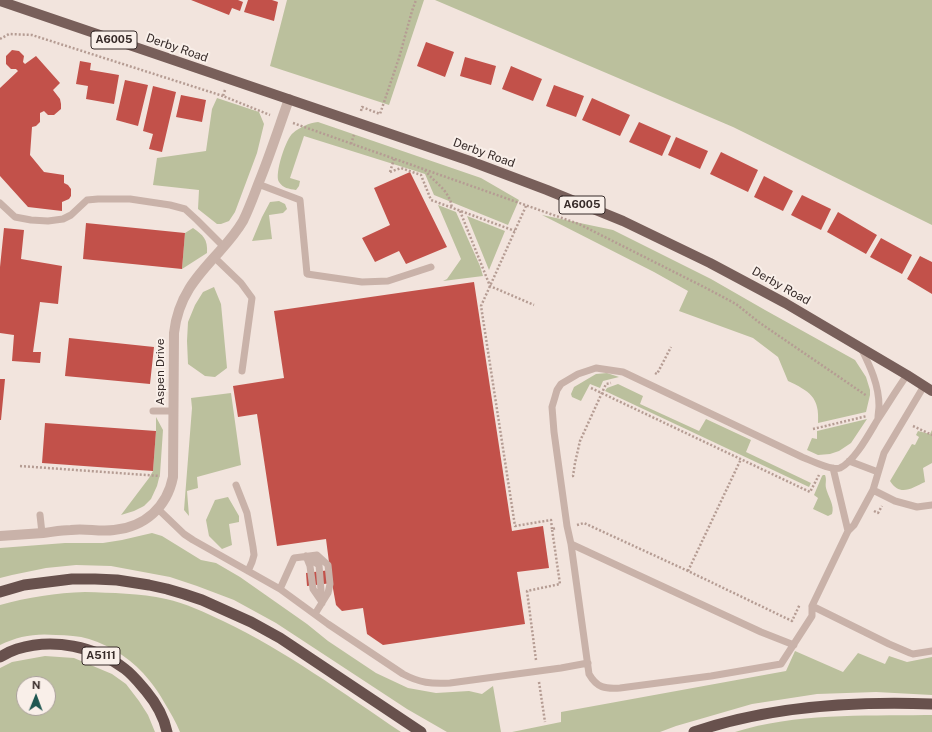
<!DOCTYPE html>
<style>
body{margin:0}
#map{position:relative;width:932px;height:732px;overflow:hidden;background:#f2e4dd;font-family:"Public Sans",sans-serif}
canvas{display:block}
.north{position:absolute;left:16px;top:676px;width:40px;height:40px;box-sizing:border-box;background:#f9efe9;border:1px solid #aba19c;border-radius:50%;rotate:1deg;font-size:11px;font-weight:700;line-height:16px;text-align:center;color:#372b29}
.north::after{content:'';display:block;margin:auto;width:14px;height:18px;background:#1f5751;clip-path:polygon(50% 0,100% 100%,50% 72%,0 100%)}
</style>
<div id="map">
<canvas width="932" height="732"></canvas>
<div class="north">N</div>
</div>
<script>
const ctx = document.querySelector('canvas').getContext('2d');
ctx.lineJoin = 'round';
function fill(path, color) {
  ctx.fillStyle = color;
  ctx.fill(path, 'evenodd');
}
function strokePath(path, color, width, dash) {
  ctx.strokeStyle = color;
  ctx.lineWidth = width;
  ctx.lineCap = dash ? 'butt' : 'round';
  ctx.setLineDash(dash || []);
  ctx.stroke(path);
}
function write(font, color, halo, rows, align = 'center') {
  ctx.font = font + ' "Public Sans",sans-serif';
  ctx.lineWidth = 4;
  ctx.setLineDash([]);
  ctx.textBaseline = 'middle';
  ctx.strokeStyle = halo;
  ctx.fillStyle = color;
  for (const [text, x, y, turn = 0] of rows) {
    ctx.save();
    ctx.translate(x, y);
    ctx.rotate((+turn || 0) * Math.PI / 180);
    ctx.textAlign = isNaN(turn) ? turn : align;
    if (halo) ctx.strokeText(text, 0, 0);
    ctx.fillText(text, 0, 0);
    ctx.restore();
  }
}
fill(new Path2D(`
 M287 0H424L389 105 270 66Z
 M435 0H932V225L733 127Z
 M217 98 259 112 264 124 257 153 235 212 229 221 221 224H217L198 209 199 190 153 185 157 158 206 151 212 109Z
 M318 122 481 178 519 200 508 225 434 195 425 174 304 136 290 178 300 181 299 186 296 190C289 189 283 188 279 182 274 175 286 138 293 133 300 127 309 123 318 122Z
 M279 201 285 204 287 209 283 213 269 215 272 239 252 241 262 217 270 202Z
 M438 205 456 212 480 266 483 276 443 281 447 279 461 259Z
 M542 215 613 230 711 279 765 310 855 360 866 377 870 390V395L866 412 818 423C820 397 809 391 788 381L778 357 753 338 679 311 688 291 654 272Z
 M467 216 505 231 489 270Z
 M193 228C203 235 208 239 207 253L182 269 185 233Z
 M214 287 221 304 227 368 215 377 205 376 188 364 187 341 188 322 195 305 203 292Z
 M607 373 619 377 603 381 600 388 590 384 581 401 572 397 571 394 574 387 596 374Z
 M618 384 643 396 640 404 699 431 706 419 751 440 746 452 811 483 809 487 605 391 607 388Z
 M231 393 241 465 197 477 198 488 187 491 189 516 184 510 192 408 191 398Z
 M156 417 163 430 160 474 157 486 151 499 144 506 134 511 121 515 149 478 153 471 156 431Z
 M867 419 851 443 839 451 830 454 818 455 807 450 812 438 817 439V431Z
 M932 430V463L923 468 925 482C912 488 900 497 890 481L912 444 915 445 919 437 916 435 918 431 930 434Z
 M823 475H825C827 480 825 483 826 488 828 497 835 505 832 514L828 516 813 509 818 498 814 495 822 476Z
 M228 497 239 516V522L229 524 232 545 222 549 209 536 206 520 215 500Z
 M152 533 162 536 201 560 216 563 240 577 307 624 328 641 376 673 408 688 436 693 469 691 482 694 493 686 501 732H447L407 709 276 623 234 600 197 586 170 577 111 566 76 565 46 568 12 575 0 578V548L65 543H103L122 540Z
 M85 592C112 593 140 593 166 599 185 603 206 613 223 621 286 651 343 693 401 732H180C176 722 170 712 164 702 160 695 155 687 149 680 134 661 112 646 89 639 79 636 67 635 56 635 36 633 18 636 0 645V605C28 597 56 593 85 592Z
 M795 651 843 672 858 653 885 664 889 656 907 662 932 657V695L876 692 817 694 752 704 676 726 660 732H512L561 722V712L786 671Z
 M45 656 74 658 112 674 126 684 139 701 148 715 155 732H0V668L12 662ZM24 684H48V708H24Z
 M925 715H932V732H735C796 713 862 716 925 715Z`), '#bbc09d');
fill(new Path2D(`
 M191 0H238L243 2 240 11 232 8 229 15Z
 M248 0H272L278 2 274 21 244 12Z
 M426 42 454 52 445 77 417 66Z
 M12 50 19 51 24 56 23 62 25 64 36 56 60 83 53 90 60 99 61 104V109L54 115H48L44 111 40 113V122L36 126 32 127 30 155 44 172 64 175V183L68 185 71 189V196L69 199 62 202V211L28 207 0 176V88L18 71 16 69H11L6 64V56Z
 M465 57 496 66 491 85 460 76Z
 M80 61 91 63 90 70 119 75 114 104 86 99 88 86 76 84Z
 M511 66 542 79 533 101 502 89Z
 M125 80 148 85 138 126 116 120Z
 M554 85 584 96 576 117 546 106Z
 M153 86 176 92 162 152 149 149 153 134 143 131Z
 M181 95 206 100 202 122 176 117Z
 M592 98 630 115 620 136 582 120Z
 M639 122 671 136 662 156 629 142Z
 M676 137 708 151 700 169 668 155Z
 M721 152 758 170 748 192 710 174Z
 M410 172 447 247 406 264 399 251 375 262 362 238 390 225 374 188Z
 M764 176 793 191 783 211 754 197Z
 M802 195 831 209 821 230 791 215Z
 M838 212 877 235 866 254 827 232Z
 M86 223 185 233 182 269 83 259Z
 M4 228 24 230 21 259 62 266 58 304 40 302 33 352H41L40 363 12 361 14 335 0 333V267Z
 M881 238 912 255 902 274 870 257Z
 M920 256 932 262V294L907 279Z
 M474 282 512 531 543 526 549 568 517 572 525 624 383 645 367 634 363 608 342 611 336 605 332 583 307 586 306 573 330 570 326 539 277 546 257 414 238 417 233 386 284 378 274 311Z
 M69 338 154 347 150 384 65 376Z
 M0 379H5L1 420H0Z
 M45 423 156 431 153 471 42 463Z`), '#c2514a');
strokePath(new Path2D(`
 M0 39 9 34 32 35 223 96
 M225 90 223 96 270 115
 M361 111 362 107 380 114 399 58 412 11 416 0
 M293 123 579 224 706 288 736 304 760 323 867 396
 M351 144 354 135
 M425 170C432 180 444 187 449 198 451 201 451 204 452 208
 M390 172 401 168 421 175 431 200 515 231
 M390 172 394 159
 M526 206 481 306 515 526 551 520 552 529
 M460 211 490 286 534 305
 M655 373 657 374 671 347
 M591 388 810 492 819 475
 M913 426 932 435
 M813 429 867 416
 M20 466 160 476
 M572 476H573L575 463 580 441 606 384 611 383
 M874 511 878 513 882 506
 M577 525 584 523 688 571 792 621 800 604
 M688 571 741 459
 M536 660 527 591 560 584 552 529 557 528
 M539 682 545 722`), '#b59c93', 2.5, [2, 2]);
strokePath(new Path2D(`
 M258 184 300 200 307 274 362 282 388 281 431 267
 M0 203 15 217 31 220 48 221 63 219 71 215 87 200 98 199H130L170 205 185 209 197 220 224 247
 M214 257 241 283 252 298 242 371
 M861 348C870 366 879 385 879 406 879 410 878 414 878 418
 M153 411H173
 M849 461 878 472
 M833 468 848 531
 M236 485 247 513 253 547 254 555 252 562 248 571
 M873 490 895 501 917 507 932 505
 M158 509 184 534 193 540 280 589 328 624 403 674C420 683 431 684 450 683L561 668 588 663
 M40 515 42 533
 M571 544 589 674C597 688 605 689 620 688L711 676 781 664 812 616V606L848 531 854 525 873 490 884 453 924 386
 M306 556 319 565 322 603
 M306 556 310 566 313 589 322 602
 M280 589 294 558 317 555 328 565 330 584 328 593 315 614
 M812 606 889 644 910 653 913 654 932 651
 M794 645 761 632 571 544 567 526 554 432 552 407 555 397 557 390 561 384 578 374 596 368 623 372 802 457C810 460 832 471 840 468 855 461 870 432 878 419 888 404 897 389 907 375`), '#c9b2a9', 7);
strokePath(new Path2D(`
 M0 536C14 535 29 534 43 533 52 532 61 530 71 530 85 528 99 532 114 530 145 527 167 507 173 477L174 333C178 297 196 277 219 252 228 242 236 233 243 221 249 209 254 195 259 182 270 155 279 127 289 99`), '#c9b2a9', 10);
strokePath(new Path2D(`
 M0 1 470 161 547 190 623 221 710 263 785 303 907 375 932 391`), '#785f5a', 10);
strokePath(new Path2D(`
 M0 592 24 585 72 579H95L117 580 149 585 167 589 184 594 202 600 251 622 280 638 421 732
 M0 657C5 654 11 651 17 649 53 638 95 646 125 669 133 675 140 684 146 691 156 703 164 717 167 732
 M694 732C770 706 852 701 932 704`), '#68514d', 11);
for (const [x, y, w] of [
 [114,40,46],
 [582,205,46],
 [101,656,38]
]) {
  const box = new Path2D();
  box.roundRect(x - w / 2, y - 9, w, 18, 3);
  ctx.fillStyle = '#f9efe9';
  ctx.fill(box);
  strokePath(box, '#372b29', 1);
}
write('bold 11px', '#372b29', null, [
 ["A6005",114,40],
 ["A6005",582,205],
 ["A5111",101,656]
]);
write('12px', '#372b29', '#f9efe9', [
 ["Derby Road",177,48,19],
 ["Derby Road",484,153,20],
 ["Derby Road",781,286,29],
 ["Aspen Drive",160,372,-90]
]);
</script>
